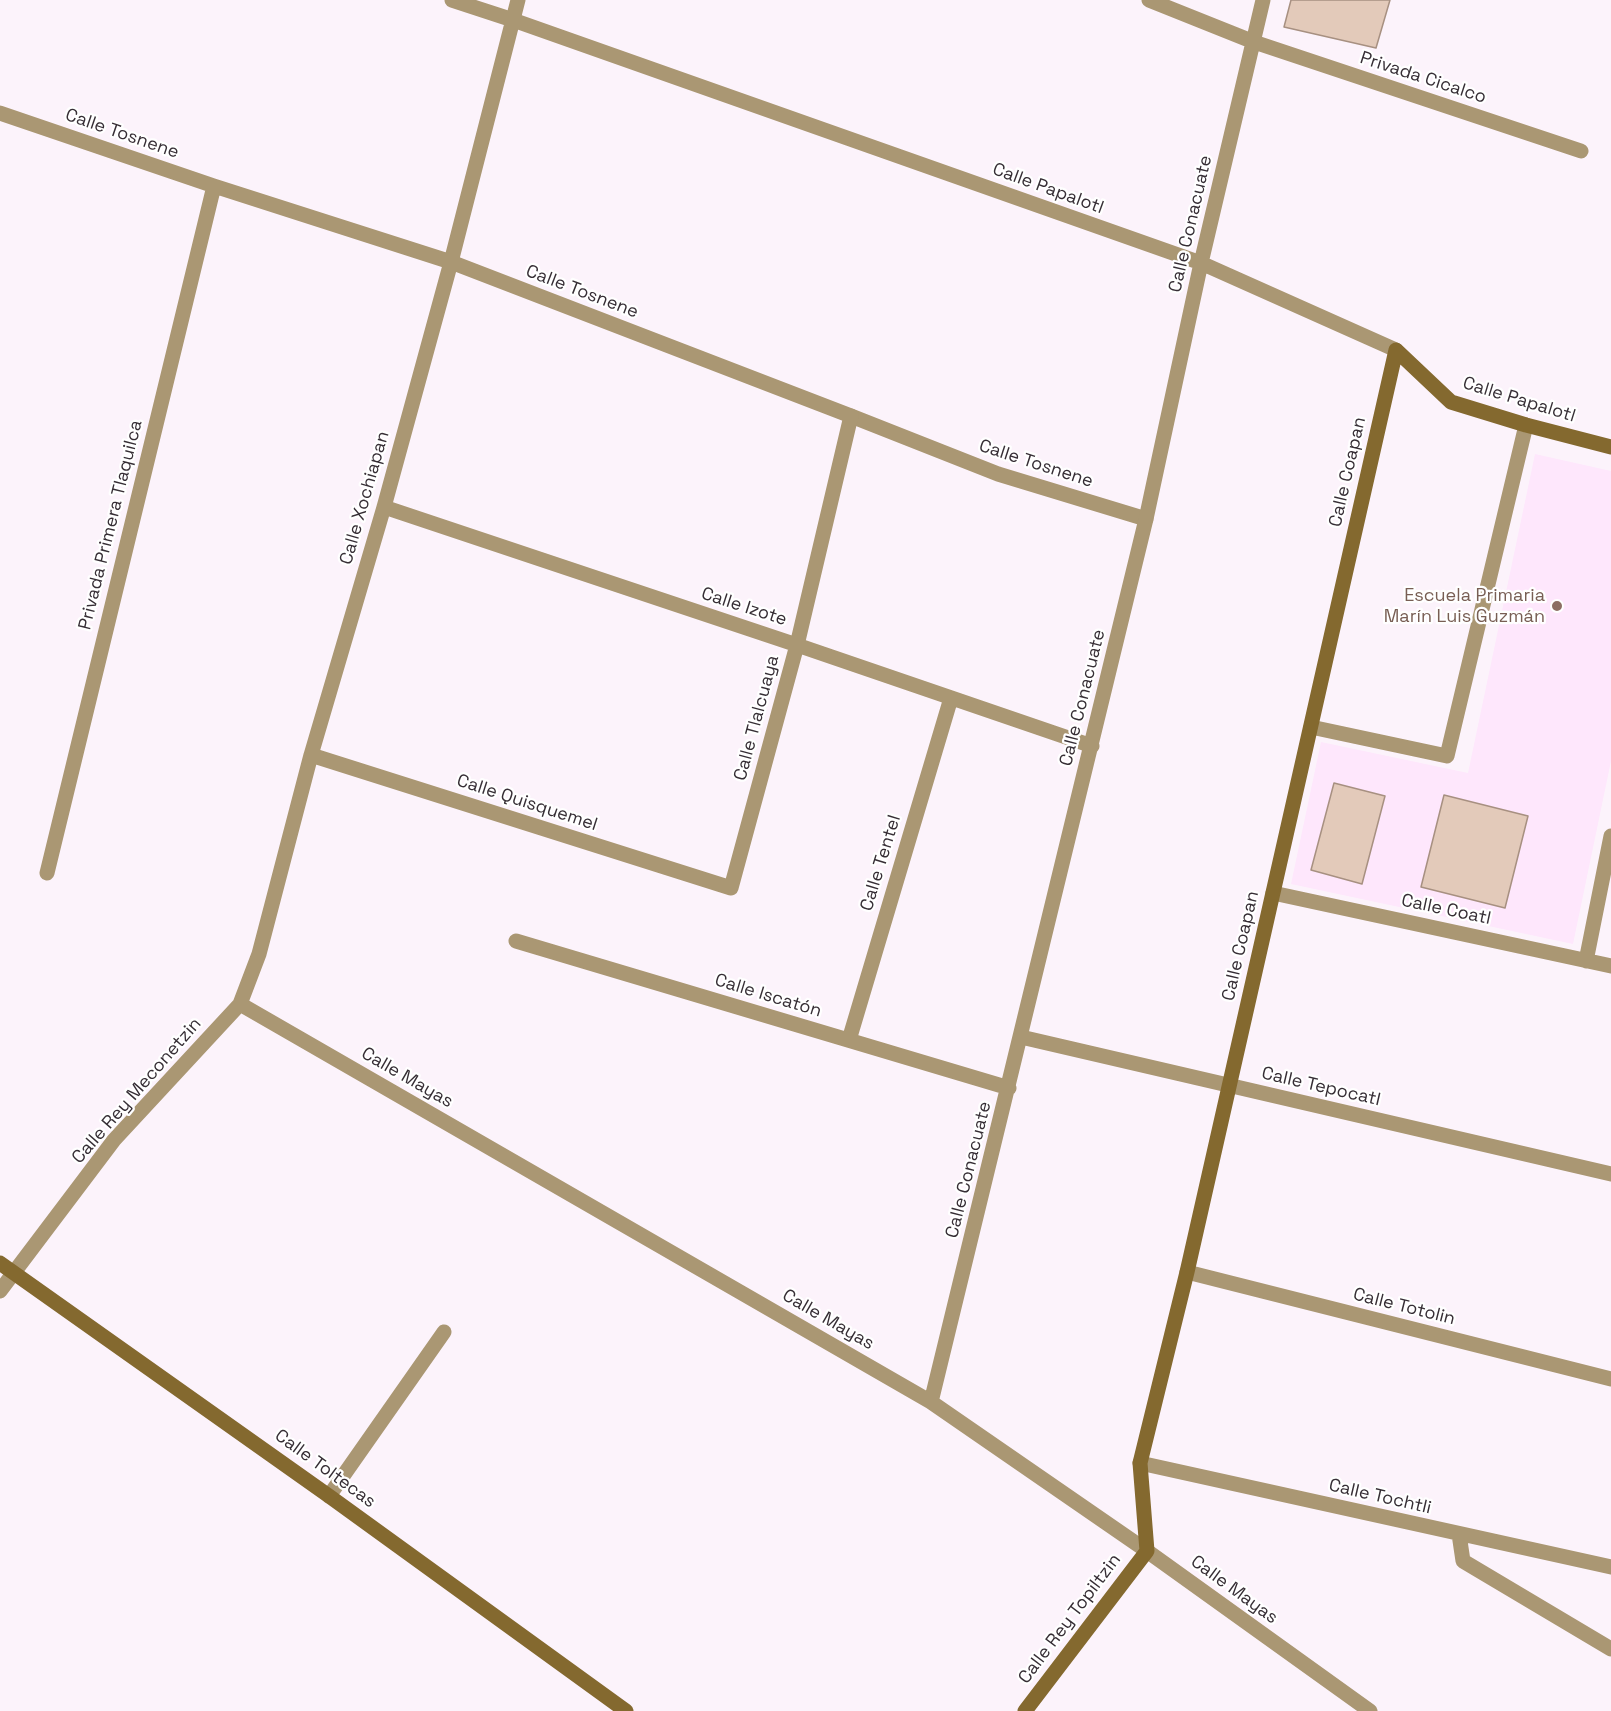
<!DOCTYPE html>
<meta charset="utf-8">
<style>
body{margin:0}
canvas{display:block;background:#fcf3fb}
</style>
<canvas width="1611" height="1711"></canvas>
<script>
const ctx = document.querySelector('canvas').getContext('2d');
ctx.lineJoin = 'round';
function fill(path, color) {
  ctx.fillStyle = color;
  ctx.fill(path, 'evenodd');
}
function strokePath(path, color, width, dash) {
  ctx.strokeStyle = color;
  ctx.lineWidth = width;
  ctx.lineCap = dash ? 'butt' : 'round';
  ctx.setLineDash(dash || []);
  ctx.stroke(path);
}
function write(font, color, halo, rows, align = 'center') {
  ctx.font = font + ' "Space Grotesk",sans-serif';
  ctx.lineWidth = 4.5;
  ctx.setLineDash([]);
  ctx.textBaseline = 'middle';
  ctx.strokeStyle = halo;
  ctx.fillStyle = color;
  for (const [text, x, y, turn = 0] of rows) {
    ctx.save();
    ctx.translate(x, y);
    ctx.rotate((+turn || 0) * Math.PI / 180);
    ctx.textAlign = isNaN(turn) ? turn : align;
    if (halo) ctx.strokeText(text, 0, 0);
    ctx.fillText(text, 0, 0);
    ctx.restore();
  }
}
fill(new Path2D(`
 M1535 454 1611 471V761L1573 944 1291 884 1321 742 1468 773Z`), '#fee7fc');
const building = new Path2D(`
 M1291 0H1390L1376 48 1284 27Z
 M1334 783 1385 796 1362 884 1311 870Z
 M1444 795 1528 816 1505 908 1421 887Z`);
fill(building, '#e3caba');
strokePath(building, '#a79081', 1.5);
strokePath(new Path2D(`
 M851 416 998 474 1146 519`), '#aa9773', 15);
strokePath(new Path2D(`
 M452 0 513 20 1201 263 1396 350
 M1149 0 1254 42 1581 151
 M0 113 214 186 451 262 851 416 797 645 731 888 311 755
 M384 507 797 645 1092 746
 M1311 727 1447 756 1526 425
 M47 873 214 186
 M1273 893 1611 966
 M516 941 1009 1088
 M1586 961 1611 836
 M240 1004 931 1402 1147 1551 1370 1711
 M1021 1037 1611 1174
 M849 1040 951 698
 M1187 1272 1611 1379
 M0 1291 114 1140 240 1004 259 954 311 755 384 507 451 262 518 0
 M931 1402 1146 519 1201 263 1263 0
 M1140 1463 1611 1567
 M329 1496 444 1332
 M1459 1534 1463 1561 1611 1649`), '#aa9773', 15);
strokePath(new Path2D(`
 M1396 350 1451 402 1526 425 1611 447
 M0 1263 329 1496 626 1711
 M1025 1711 1147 1551 1140 1463 1187 1272 1396 350`), '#84692f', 15);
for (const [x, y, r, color] of [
 [1557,606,6,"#8d6e63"]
]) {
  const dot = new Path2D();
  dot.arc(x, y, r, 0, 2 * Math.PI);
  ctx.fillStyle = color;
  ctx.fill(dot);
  strokePath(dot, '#fff', 2);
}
write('18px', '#362e35', '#fff', [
 ["Privada Cicalco",1423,78,18],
 ["Calle Tosnene",122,134,19],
 ["Calle Papalotl",1048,189,20],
 ["Calle Conacuate",1191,224,-77],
 ["Calle Tosnene",582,292,21],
 ["Calle Papalotl",1519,400,17],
 ["Calle Tosnene",1036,464,18],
 ["Calle Coapan",1348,472,-77],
 ["Calle Xochiapan",365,498,-74],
 ["Privada Primera Tlaquilca",111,525,-76],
 ["Calle Izote",744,607,18],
 ["Calle Conacuate",1083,698,-76],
 ["Calle Tlalcuaya",757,718,-75],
 ["Calle Quisquemel",527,803,18],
 ["Calle Tentel",881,863,-73],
 ["Calle Coatl",1446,910,12],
 ["Calle Coapan",1241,946,-77],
 ["Calle Iscatón",768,996,17],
 ["Calle Mayas",407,1078,30],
 ["Calle Tepocatl",1321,1087,13],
 ["Calle Rey Meconetzin",137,1091,-49],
 ["Calle Conacuate",969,1170,-76],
 ["Calle Totolin",1404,1307,14],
 ["Calle Mayas",828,1320,30],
 ["Calle Toltecas",325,1469,36],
 ["Calle Tochtli",1380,1497,13],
 ["Calle Mayas",1234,1590,36],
 ["Calle Rey Topiltzin",1070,1619,-53]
]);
write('18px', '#785e54', '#fff', [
 ["Escuela Primaria",1545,596],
 ["Marín Luis Guzmán",1545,617]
], 'right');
</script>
